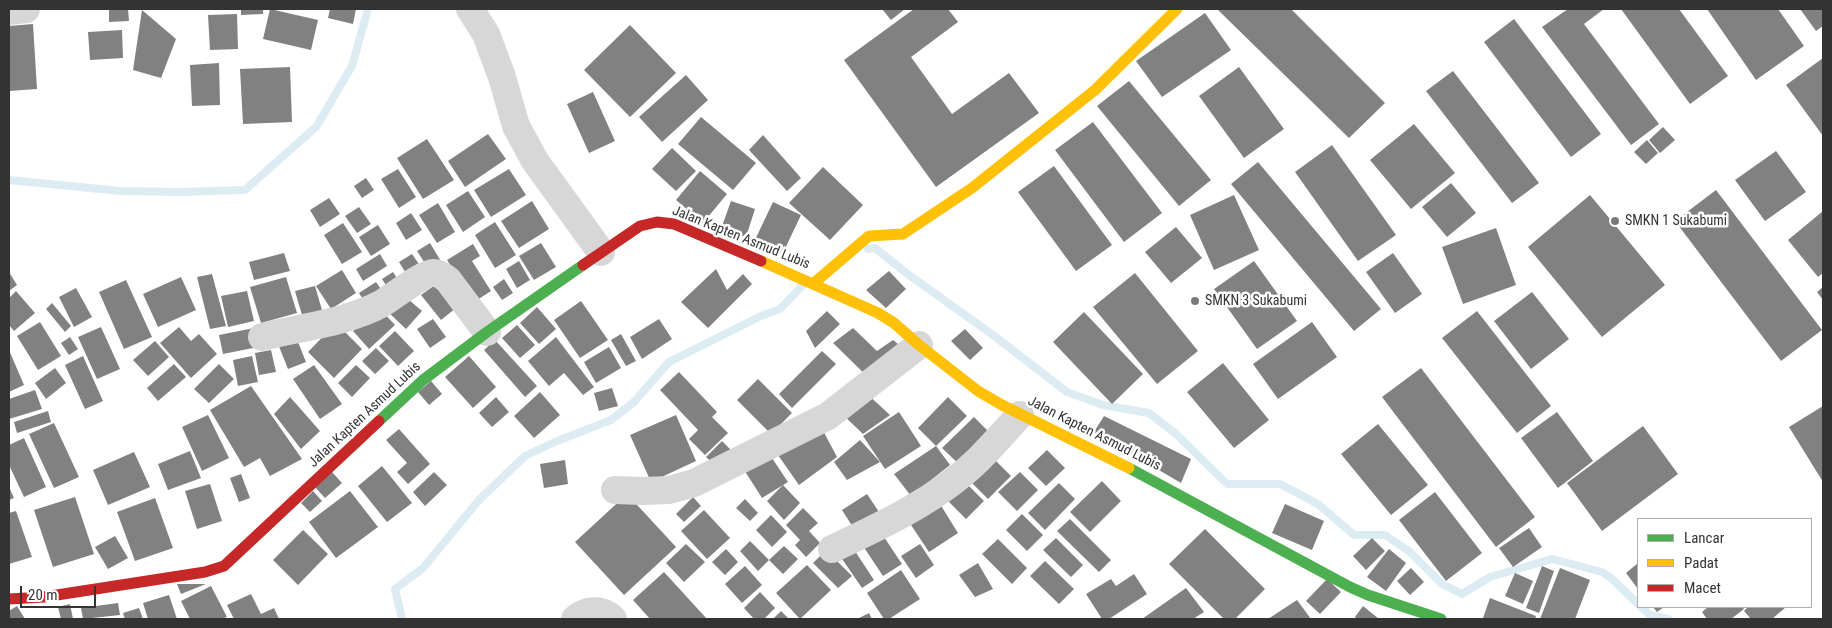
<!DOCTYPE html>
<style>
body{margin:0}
#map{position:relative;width:1832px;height:628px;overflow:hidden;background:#fff;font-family:"Roboto Condensed",sans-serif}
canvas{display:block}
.frame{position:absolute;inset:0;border:10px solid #333;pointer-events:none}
.legend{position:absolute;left:1637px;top:518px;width:175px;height:90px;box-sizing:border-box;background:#fff;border:1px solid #adadad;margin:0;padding:6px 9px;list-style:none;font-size:15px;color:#333}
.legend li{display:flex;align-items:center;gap:10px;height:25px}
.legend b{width:25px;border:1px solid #adadad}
.scale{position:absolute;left:20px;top:586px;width:76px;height:22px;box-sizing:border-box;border:2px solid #333;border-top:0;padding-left:6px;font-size:15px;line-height:18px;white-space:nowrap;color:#333;-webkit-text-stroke:4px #fff;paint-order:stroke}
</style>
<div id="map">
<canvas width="1832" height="628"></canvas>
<div class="frame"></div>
<ul class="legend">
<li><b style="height:6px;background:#4caf50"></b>Lancar</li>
<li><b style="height:6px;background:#ffc107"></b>Padat</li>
<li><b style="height:6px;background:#c62828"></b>Macet</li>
</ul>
<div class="scale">20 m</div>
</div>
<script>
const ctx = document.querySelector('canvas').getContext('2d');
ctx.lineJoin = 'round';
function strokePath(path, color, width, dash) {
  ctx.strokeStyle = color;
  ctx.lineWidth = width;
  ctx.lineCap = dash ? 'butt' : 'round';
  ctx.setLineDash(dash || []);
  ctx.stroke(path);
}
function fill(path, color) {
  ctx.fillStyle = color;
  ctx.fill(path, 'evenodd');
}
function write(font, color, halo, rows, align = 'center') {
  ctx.font = font + ' "Roboto Condensed",sans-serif';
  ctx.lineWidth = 5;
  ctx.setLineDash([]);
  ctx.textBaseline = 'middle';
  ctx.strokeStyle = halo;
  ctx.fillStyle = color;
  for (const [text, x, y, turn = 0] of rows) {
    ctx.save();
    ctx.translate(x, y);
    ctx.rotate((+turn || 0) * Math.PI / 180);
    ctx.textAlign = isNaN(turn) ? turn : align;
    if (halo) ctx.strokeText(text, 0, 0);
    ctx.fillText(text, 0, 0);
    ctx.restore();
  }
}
strokePath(new Path2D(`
 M9 180 120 191 181 192 245 190 316 127 352 66 368 9
 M868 249 875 248 909 275 993 335 1067 392 1103 405 1149 413 1176 434 1227 484H1280L1318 504 1354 535H1385L1410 552 1442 584 1462 594 1490 577 1552 559 1602 572 1611 578 1638 604
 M1641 607 1650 615 1668 619
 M402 619 395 589 423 568 479 500 525 456 557 441 611 420 634 402 669 362 761 316 780 309 803 285`), '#ddebf3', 8);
fill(new Path2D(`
 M109 9H128L129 21 109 22Z
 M241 9H263V14L241 15Z
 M270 9 318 20 311 50 263 39Z
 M330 9H356L353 24 328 18Z
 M882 9H905L891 20Z
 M914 9H948L958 22 911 57 952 114 1009 73 1039 113 936 187 844 60Z
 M1217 9H1291L1385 103 1349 138Z
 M1568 9H1604L1584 24 1659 124 1631 145 1542 27Z
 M1621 9H1679L1728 76 1690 104Z
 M1707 9H1778L1804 46 1756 80Z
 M1800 9H1823V26L1816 31Z
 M142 10 176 39 161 78 133 70Z
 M1205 13 1231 50 1162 97 1136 61Z
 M237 14 238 49 210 50 208 15Z
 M1514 19 1601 134 1571 157 1484 42Z
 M33 24 37 89 9 91V26Z
 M630 25 676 73 630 117 584 70Z
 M122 30 123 58 90 60 88 32Z
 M1823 58V136L1786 85Z
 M219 63 220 105 192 106 190 65Z
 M290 67 292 122 243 124 240 69Z
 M1239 67 1284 129 1244 158 1199 96Z
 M1453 71 1539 183 1512 203 1426 91Z
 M686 75 708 100 662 142 639 117Z
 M1129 81 1211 180 1179 206 1097 106Z
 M593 92 615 141 589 153 567 104Z
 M701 117 756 163 733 190 678 144Z
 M1093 122 1162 213 1124 242 1055 150Z
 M1414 124 1455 173 1411 209 1370 160Z
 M1663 127 1675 140 1660 153 1649 140Z
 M488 134 506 159 465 187 448 161Z
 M763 135 801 178 787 191 749 150Z
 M427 139 454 180 423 199 397 158Z
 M1647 140 1658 153 1646 164 1634 152Z
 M1332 145 1396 235 1358 261 1295 172Z
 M672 148 696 171 676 191 652 169Z
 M1776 151 1806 192 1765 221 1735 180Z
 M1258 162 1381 309 1354 331 1231 184Z
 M1054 166 1112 245 1076 271 1018 192Z
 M823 167 863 205 830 240 789 203Z
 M398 169 416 197 399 208 381 179Z
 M509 169 526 195 491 217 474 190Z
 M700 171 727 194 703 223 676 200Z
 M366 178 374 190 362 198 354 186Z
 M1451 183 1476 213 1447 237 1422 207Z
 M1716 190 1822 330 1781 361 1675 221Z
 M468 191 485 217 463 232 446 205Z
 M1234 195 1259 250 1214 270 1190 215Z
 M1590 195 1665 285 1602 337 1528 247Z
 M329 198 340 214 320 227 310 210Z
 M532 201 549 229 519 248 501 221Z
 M731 201 755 209 746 237 721 229Z
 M773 202 801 215 782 255 754 242Z
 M438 203 455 232 437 243 419 215Z
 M359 207 371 224 357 233 345 216Z
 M1823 211V273L1818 277 1788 240Z
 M411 213 422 230 406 240 396 223Z
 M495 222 516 255 495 268 475 235Z
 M343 223 362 252 342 264 324 235Z
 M378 225 390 244 371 256 359 237Z
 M1176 227 1202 258 1171 283 1145 252Z
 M1496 228 1516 285 1463 304 1442 247Z
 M430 243 442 263 430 271 417 251Z
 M541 243 556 267 534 280 519 256Z
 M473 244 480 256 472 261 491 291 474 302 447 260Z
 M284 253 290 271 254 280 249 262Z
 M1393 253 1422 294 1395 313 1366 272Z
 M380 254 387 266 363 281 356 269Z
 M412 254 423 270 409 278 399 262Z
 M519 261 530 280 517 288 506 269Z
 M1254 261 1297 321 1257 349 1214 289Z
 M716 269 727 290 743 274 752 284 708 328 681 302Z
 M342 270 356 293 331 309 316 286Z
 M889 271 906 289 886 308 866 290Z
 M9 272 17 285 9 291Z
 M393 272 402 286 391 293 382 279Z
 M1135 273 1198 351 1157 384 1093 307Z
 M212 274 226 326 210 329 197 277Z
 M181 277 196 310 158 327 143 294Z
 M286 277 297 313 261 323 250 287Z
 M504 279 513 293 502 300 493 287Z
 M126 280 152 337 124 349 99 292Z
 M442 280 461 304 441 320 421 295Z
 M376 282 385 295 367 306 359 293Z
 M315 286 324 317 304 322 295 291Z
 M1823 287V300L1817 292Z
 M76 288 92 317 74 327 59 297Z
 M16 291 35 313 14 331 9 325V298Z
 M247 291 254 321 228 327 221 296Z
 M1532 292 1569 339 1531 369 1494 321Z
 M402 294 422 311 406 329 388 312Z
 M581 301 608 340 580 358 554 320Z
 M52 303 71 326 65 332 46 309Z
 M537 307 556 329 539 344 520 323Z
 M379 308 395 325 369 349 353 331Z
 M827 311 840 324 815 348 806 331Z
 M1477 311 1551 406 1517 433 1442 338Z
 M1084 312 1143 374 1112 404 1053 342Z
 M433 319 446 337 430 348 417 329Z
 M659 319 672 339 642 359 630 337Z
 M40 322 61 356 38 370 17 336Z
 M1312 322 1337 357 1278 399 1253 364Z
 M336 323 362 349 334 378 308 352Z
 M517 325 535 345 520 358 502 338Z
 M101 327 120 369 97 379 78 337Z
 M179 327 191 341 199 334 217 354 191 378 160 343Z
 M259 327 263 346 223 354 219 335Z
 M853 328 877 351 893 340 907 351 872 381 833 343Z
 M965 329 983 348 970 360 951 341Z
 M395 331 414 351 398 366 379 346Z
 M294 332 306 362 288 369 276 339Z
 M621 334 636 361 626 366 611 340Z
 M70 337 78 349 69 355 61 343Z
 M556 337 594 387 583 395 564 373 549 386 528 361Z
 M495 340 537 386 525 397 484 350Z
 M155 341 169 357 148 376 133 360Z
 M609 347 621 368 596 383 584 362Z
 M376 348 389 361 375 374 362 361Z
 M9 350 24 385 9 392Z
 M271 350 276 372 259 375 255 353Z
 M822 351 836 364 792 408 779 394Z
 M83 356 103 401 85 409 65 365Z
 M252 356 258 382 238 386 233 360Z
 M469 356 496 387 473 408 445 377Z
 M1223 363 1269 420 1234 448 1187 392Z
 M174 364 186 377 158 401 147 388Z
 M219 364 234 379 209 403 194 389Z
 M314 365 342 404 320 419 293 379Z
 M356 365 370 378 352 397 338 383Z
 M55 368 66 383 46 399 35 383Z
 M1421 368 1535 517 1496 547 1382 397Z
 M679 372 717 412 712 417 728 433 705 455 689 439 698 430 660 390Z
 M758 379 792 413 771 434 737 400Z
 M431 381 442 394 429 405 418 392Z
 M251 386 302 459 270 476 260 458 244 467 210 410Z
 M612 388 618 406 599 411 594 393Z
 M35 390 42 409 9 419V399Z
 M864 391 890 415 863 434 840 412Z
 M540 392 560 415 534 438 514 416Z
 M290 397 320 431 301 449 274 414Z
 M496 397 509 412 492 427 479 413Z
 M948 397 967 416 936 446 918 428Z
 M1823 406V482L1789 427Z
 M48 411 51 422 17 433 14 422Z
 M899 412 921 446 885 469 863 436Z
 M1557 412 1593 461 1558 488 1521 438Z
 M208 415 229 458 202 471 182 427Z
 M676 415 696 461 651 482 630 435Z
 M1104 416 1191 459 1181 483 1094 432Z
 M974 417 992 435 961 466 942 448Z
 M54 423 79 477 54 488 29 434Z
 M819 423 837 457 799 485 773 448Z
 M1378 424 1428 485 1391 515 1341 454Z
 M1643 426 1678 474 1602 531 1567 483Z
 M399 429 430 464 408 484 397 472 407 463 386 440Z
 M24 438 46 487 24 497 9 465V445Z
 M860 440 880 462 847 480 834 462Z
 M722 441 734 453 718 468 706 457Z
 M936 446 950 465 911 496 894 474Z
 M766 449 788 482 762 498 741 465Z
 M1047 450 1065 468 1046 486 1028 468Z
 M190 451 201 478 168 490 158 464Z
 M134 452 150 487 108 505 93 470Z
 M990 455 1011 476 988 499 967 478Z
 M565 460 568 484 544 488 540 464Z
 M382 466 412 503 387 522 358 486Z
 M332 472 342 483 325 498 315 487Z
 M434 472 447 485 425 506 413 492Z
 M1020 472 1038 490 1017 511 998 492Z
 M241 474 250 498 239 502 230 478Z
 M964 481 984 501 966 519 946 499Z
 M1102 481 1121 501 1090 532 1070 512Z
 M1059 483 1075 499 1045 530 1028 513Z
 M210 484 222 521 197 529 185 491Z
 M783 485 800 503 784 520 767 501Z
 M9 487 14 498 9 500Z
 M313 491 322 501 310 512 301 503Z
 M350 491 378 527 336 558 309 522Z
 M1435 492 1482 553 1446 581 1399 520Z
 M627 494 676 547 624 595 575 542Z
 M867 494 881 515 856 532 842 510Z
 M935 496 958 533 929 552 905 516Z
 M75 497 94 554 53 567 34 510Z
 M693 497 701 506 684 522 676 514Z
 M155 498 173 548 135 561 117 512Z
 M745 499 758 513 750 521 736 508Z
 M1285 504 1324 521 1312 550 1272 533Z
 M803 508 818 523 809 531 820 543 806 557 795 545 800 540 786 525Z
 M704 510 730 538 707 559 681 531Z
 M16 511 32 557 9 564V513Z
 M1022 514 1043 535 1027 551 1006 530Z
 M771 515 787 532 772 547 756 530Z
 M1070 519 1111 560 1099 572 1057 531Z
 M878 528 902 564 883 576 859 540Z
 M1529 528 1542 547 1513 567 1499 548Z
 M1205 529 1265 589 1235 619H1224L1169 564Z
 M303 530 328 554 298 585 273 560Z
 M115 536 128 558 108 569 95 547Z
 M1056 538 1083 565 1071 577 1043 550Z
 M1372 538 1385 551 1366 570 1353 556Z
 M998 539 1027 568 1012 584 982 554Z
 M750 541 769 560 758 571 740 551Z
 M686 544 705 562 684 582 666 563Z
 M920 544 934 565 916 578 901 556Z
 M851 545 874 580 862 588 838 553Z
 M784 546 798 559 783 574 769 560Z
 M726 549 738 562 725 575 712 562Z
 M1389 549 1406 563 1386 591 1367 577Z
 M826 550 852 576 838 588 813 563Z
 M1045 561 1074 589 1059 604 1030 576Z
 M978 563 993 589 975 597 959 575Z
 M1638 563V589L1626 573Z
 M807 565 831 590 800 619 776 593Z
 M745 566 762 585 742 603 725 584Z
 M1542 566 1554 571 1539 613 1526 608Z
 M1411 568 1424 582 1410 595 1397 581Z
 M1560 568 1590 580 1575 619H1540Z
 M901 570 920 599 889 619H884L867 593Z
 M664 572 707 619H650L633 600Z
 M1515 573 1533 581 1523 604 1505 596Z
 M1134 574 1147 594 1109 619H1102L1086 594 1111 579 1116 586Z
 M1327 579 1341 592 1320 614 1306 601Z
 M177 584H206L181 594Z
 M211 586 227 617 221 619H190L181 601Z
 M1186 588 1204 612 1193 619H1142Z
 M760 592 775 608 764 619H754L744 608Z
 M251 594 261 614 274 608 279 619H234L227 605Z
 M169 595 177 619H148L143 603Z
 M1490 598 1536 616 1535 619H1487L1483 618Z
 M1297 600 1311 619H1268Z
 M118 603 120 615 83 619 81 608Z
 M70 604 73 619H61L58 607Z
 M17 606 25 619H9V611Z
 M1363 606 1379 619H1357L1355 617Z
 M1653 607H1664L1657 612Z
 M1708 607H1742L1744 609 1731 619H1707L1702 612Z
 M1748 607H1786L1772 619H1751L1744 611Z
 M139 608 143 619H125L123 613Z
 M781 611 789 619H773Z
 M869 613 872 619H857Z`), '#818181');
strokePath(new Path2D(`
 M470 9 486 34 502 77 516 126 535 161 601 252
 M9 11 26 9
 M262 337C301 327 345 323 381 304 393 297 424 272 434 273 440 273 444 277 448 280L487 332
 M615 490 643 491 669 490 694 483 828 416 919 345
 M832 549C883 525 937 500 978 460 993 445 1006 430 1020 415
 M575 619C586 609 601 608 613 619`), '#d7d7d7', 28);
strokePath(new Path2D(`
 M379 421 423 380 487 332 583 265
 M1129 468 1350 587 1368 595 1441 619`), '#4caf50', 11);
strokePath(new Path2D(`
 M761 261 878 313 894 323 919 345 978 391 1002 405 1129 468
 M814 283 869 236 903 234 972 188 1095 90 1177 9`), '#ffc107', 11);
strokePath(new Path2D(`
 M583 265 640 226 657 222 674 224 761 261
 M9 599 44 597 205 572 224 566 379 421`), '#c62828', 11);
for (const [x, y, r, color] of [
 [1615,221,5,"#7a7a7a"],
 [1195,301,5,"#7a7a7a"]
]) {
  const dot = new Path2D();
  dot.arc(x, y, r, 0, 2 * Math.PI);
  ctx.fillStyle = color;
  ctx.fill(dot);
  strokePath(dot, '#fff', 2);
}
write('14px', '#333', '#fff', [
 ["SMKN 1 Sukabumi",1625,221],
 ["SMKN 3 Sukabumi",1205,301]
], 'left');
write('14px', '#333', '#fff', [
 ["Jalan Kapten Asmud Lubis",741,238,22],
 ["Jalan Kapten Asmud Lubis",365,415,-43],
 ["Jalan Kapten Asmud Lubis",1094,434,27]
]);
</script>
